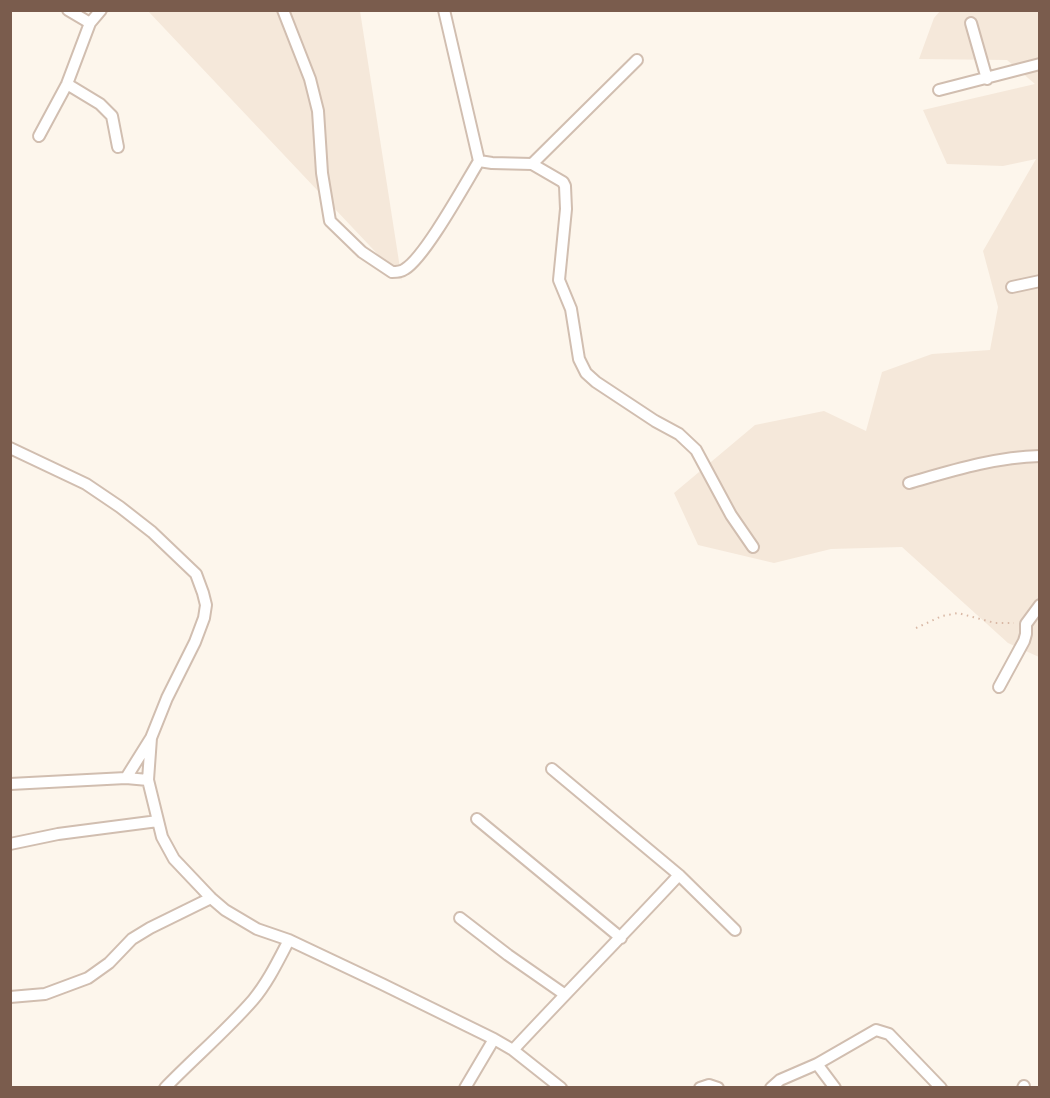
<!DOCTYPE html>
<style>
body{margin:0}
#map{position:relative;width:1050px;height:1098px;overflow:hidden;background:#fdf6ec;font-family:Commissioner,sans-serif}
canvas{display:block}
.frame{position:absolute;inset:0;border:12px solid #7a5c4d;pointer-events:none}
</style>
<div id="map">
<canvas width="1050" height="1098"></canvas>
<div class="frame"></div>
</div>
<script>
const ctx = document.querySelector('canvas').getContext('2d');
ctx.lineJoin = 'round';
function fill(path, color) {
  ctx.fillStyle = color;
  ctx.fill(path, 'evenodd');
}
function strokePath(path, color, width, dash) {
  ctx.strokeStyle = color;
  ctx.lineWidth = width;
  ctx.lineCap = dash ? 'butt' : 'round';
  ctx.setLineDash(dash || []);
  ctx.stroke(path);
}
fill(new Path2D(`
 M148 11H360L402 281V280Z
 M940 11H1039V657L1008 643 902 547 831 549 774 563 698 545 674 493 755 425 824 411 866 431 882 372 932 354 990 350 998 307 983 251 1036 159 1003 166 947 164 923 110 1035 84 1007 60 919 59 934 18Z`), '#f5e8da');
const street = new Path2D(`
 M68 10 90 23
 M283 10 310 79 318 111 322 173 330 221 362 252 392 272C397 272 401 272 405 269 425 257 465 184 479 161L444 10
 M971 23 987 79
 M67 84 100 104 112 116 118 147
 M939 90 1040 64
 M39 136 67 84 90 23 101 10
 M479 161 492 163 532 164 563 182 565 186 566 209 559 280 571 309 579 359 586 373 596 382 655 421 679 434 696 450 731 515 753 547
 M532 164 637 60
 M1012 287 1040 281
 M10 448 86 484 120 507 152 532 196 574 203 593 206 605 204 618 195 642 167 698 151 738 126 778
 M909 483C951 471 995 457 1040 456
 M999 687 1024 641 1026 634V624L1040 605
 M151 738 148 780 162 837 174 859 211 898 225 910 257 929 289 940 382 984 494 1039 513 1050 561 1088
 M552 769 679 875
 M10 784 126 778 148 780
 M477 819 621 938
 M10 844 58 834 158 821
 M460 918 508 955 564 994
 M10 997 45 994 88 978 109 963 132 939 150 928 211 898
 M513 1050C568 991 624 934 679 875L735 930
 M817 1064 835 1088
 M165 1088C194 1058 226 1031 253 1000 268 982 278 961 289 940
 M465 1088 494 1039
 M700 1088 709 1085 718 1088
 M771 1088 780 1080 817 1064 876 1030 889 1034 941 1088
 M1023 1088 1024 1086`);
strokePath(street, '#d1beb0', 14);
strokePath(new Path2D(`
 M916 628 942 616 958 613 995 623H1014`), '#d9b8a5', 2, [1.5, 4.5]);
strokePath(street, '#fff', 10);
</script>
